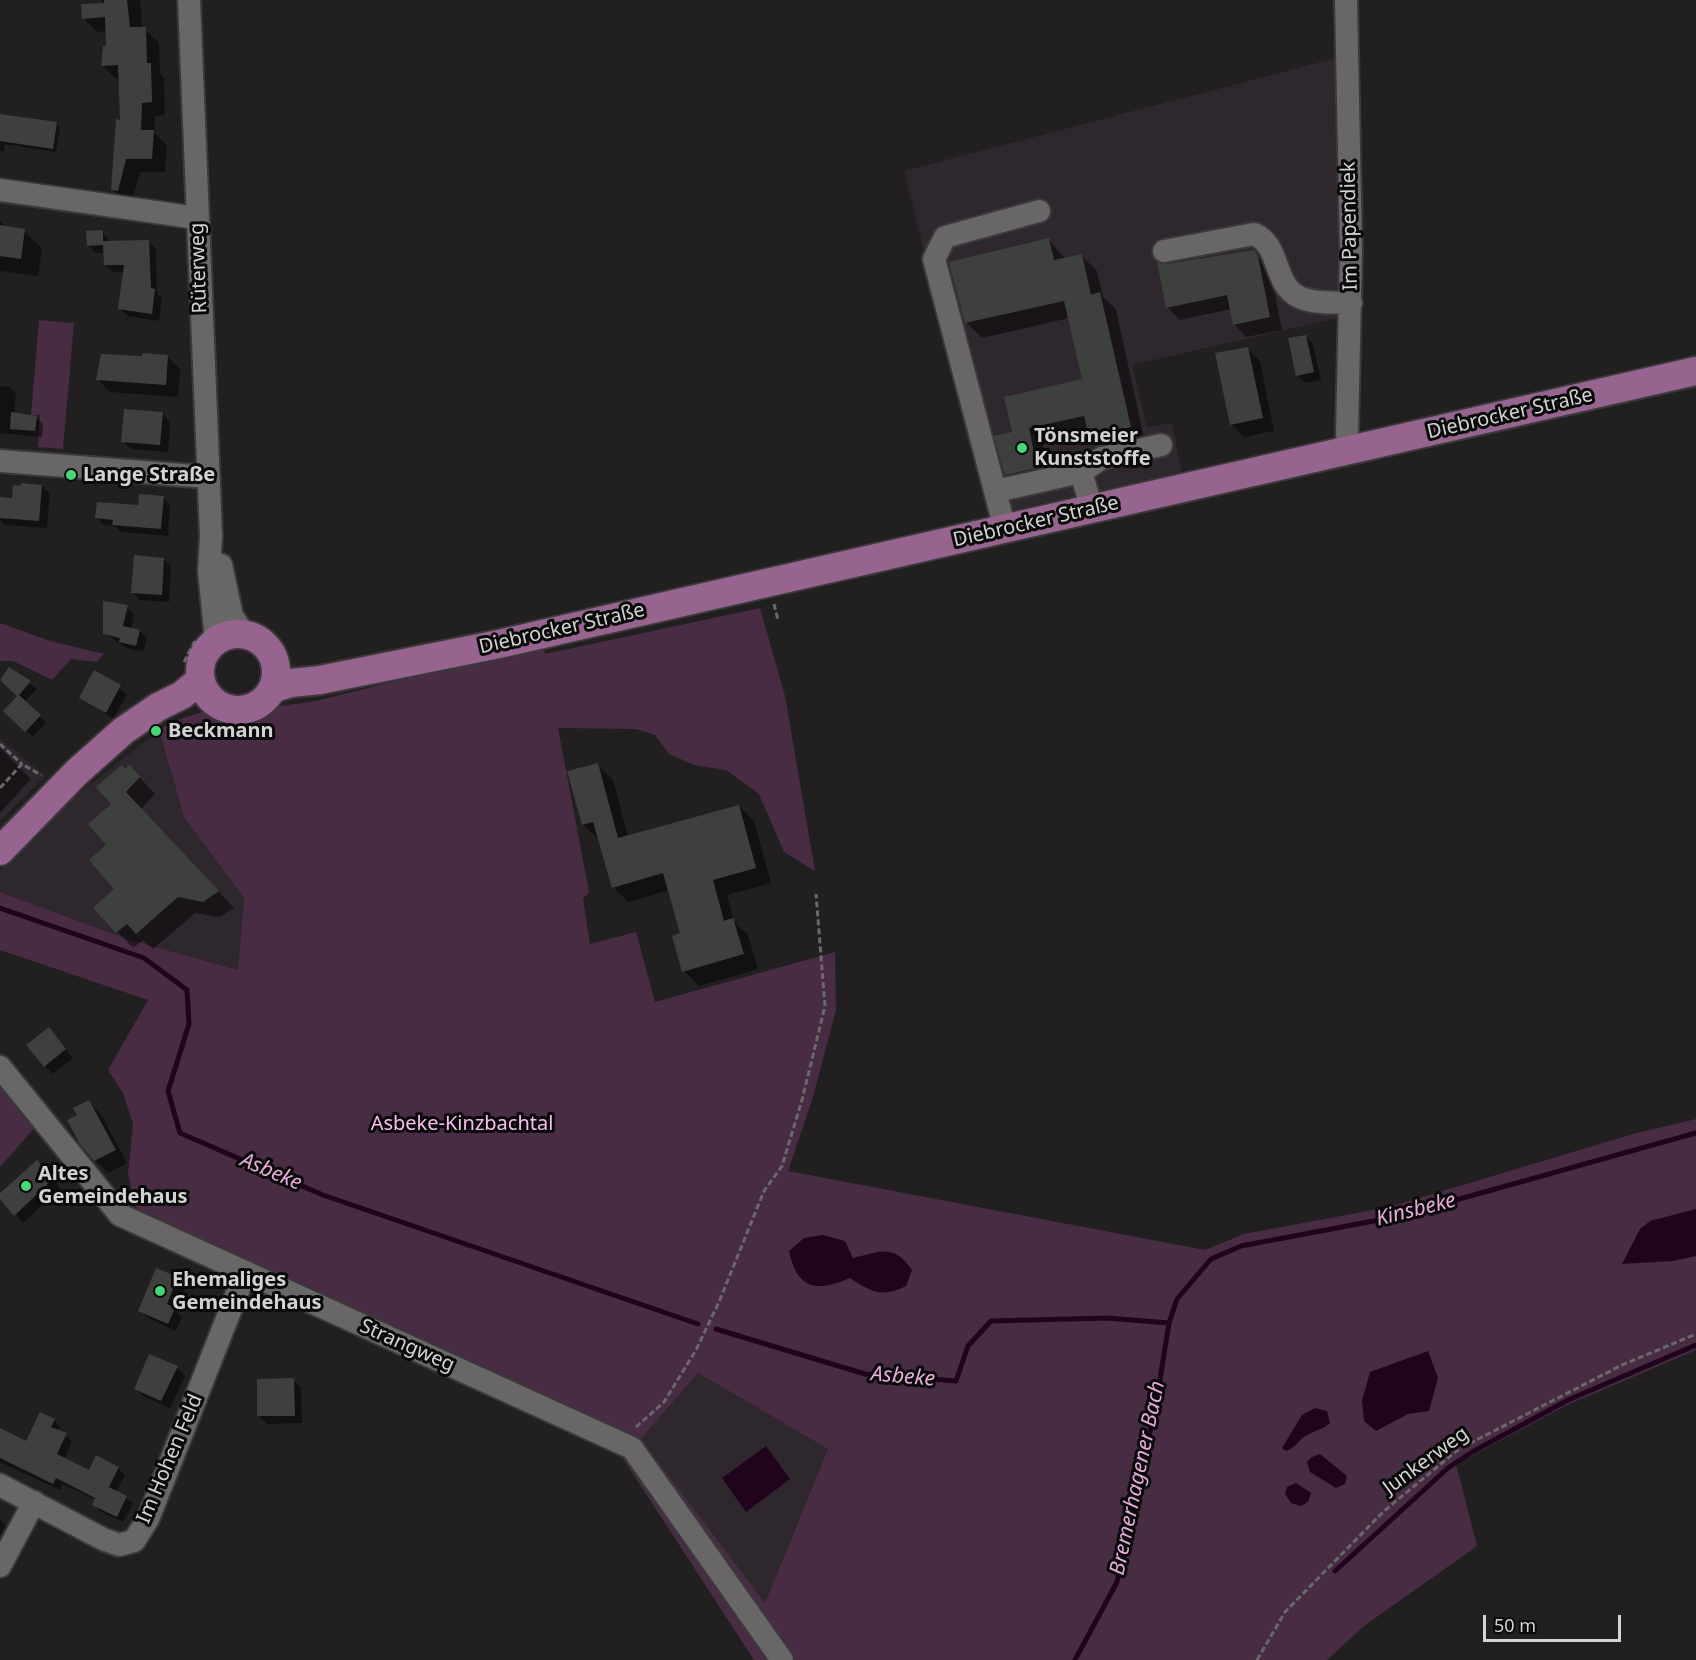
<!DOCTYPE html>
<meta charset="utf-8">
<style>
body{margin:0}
#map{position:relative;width:1696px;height:1660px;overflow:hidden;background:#221f21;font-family:"Noto Sans",sans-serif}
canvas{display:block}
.scale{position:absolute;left:1483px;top:1615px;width:138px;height:27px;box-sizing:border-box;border:3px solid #d4d3d4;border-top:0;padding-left:8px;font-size:18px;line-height:21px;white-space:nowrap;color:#d4d3d4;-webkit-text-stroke:4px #0b0a0a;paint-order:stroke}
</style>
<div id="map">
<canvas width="1696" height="1660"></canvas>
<div class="scale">50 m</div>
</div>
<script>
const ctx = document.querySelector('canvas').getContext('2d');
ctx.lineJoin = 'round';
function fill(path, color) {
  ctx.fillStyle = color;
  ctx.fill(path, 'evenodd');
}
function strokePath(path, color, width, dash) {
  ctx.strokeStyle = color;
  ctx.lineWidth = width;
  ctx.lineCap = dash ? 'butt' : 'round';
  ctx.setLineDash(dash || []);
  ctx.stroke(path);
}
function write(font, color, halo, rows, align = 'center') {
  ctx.font = font + ' "Noto Sans",sans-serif';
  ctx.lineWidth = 6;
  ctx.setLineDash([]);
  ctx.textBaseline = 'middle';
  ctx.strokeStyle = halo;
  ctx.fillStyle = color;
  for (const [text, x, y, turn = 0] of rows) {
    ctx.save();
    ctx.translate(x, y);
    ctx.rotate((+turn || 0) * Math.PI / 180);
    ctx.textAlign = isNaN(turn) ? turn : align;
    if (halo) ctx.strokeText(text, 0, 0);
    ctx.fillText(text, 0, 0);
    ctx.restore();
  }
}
fill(new Path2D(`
 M1344 56 1342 317 1132 365 1147 427 1172 423 1182 473 990 515 904 171Z
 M159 730 184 817 244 898 238 970 127 939 0 892V871L63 806Z
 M0 738 45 776 0 821Z
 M698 1373 828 1449 765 1603 641 1439Z`), '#2e272d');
fill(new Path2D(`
 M39 320 74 323 63 449 38 447 40 415H31Z
 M760 608 785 696 815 871 784 852 759 794 726 770 694 765 669 754 655 735 636 729 558 728 589 892 583 899 590 944 636 932 655 1002 835 952 836 1010 813 1097 788 1171 1205 1250 1244 1234 1389 1207 1633 1134 1696 1119V1350L1567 1405 1456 1464 1477 1546 1364 1626 1327 1660H754L624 1460 623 1447 138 1218 128 1174 133 1124 123 1093 108 1070 148 1000 0 950V892L127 939 238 970 244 898 184 817 159 730 174 721 205 711 233 722 262 715 280 706 316 701 543 644 545 654ZM698 1373 828 1449 765 1603 641 1439Z
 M0 623 50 641 104 654 96 662 71 659 52 680 13 661H0Z
 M0 1080 37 1125 0 1167Z`), '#482c44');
fill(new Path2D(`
 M1696 1209V1256L1673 1261 1622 1264 1640 1229 1650 1221Z
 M823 1235 845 1241 853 1258C881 1252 893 1243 912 1270L906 1286C882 1298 871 1292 850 1278 816 1293 797 1289 789 1251L804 1238Z
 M1428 1351 1438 1378 1429 1411 1408 1414 1376 1431 1364 1421 1362 1401 1370 1372Z
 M1315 1408 1327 1411 1330 1423C1322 1430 1316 1430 1307 1435 1299 1439 1296 1448 1286 1451L1282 1448 1302 1415Z
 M766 1446 790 1479 746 1512 722 1478Z
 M1320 1454 1347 1476 1345 1484 1336 1488 1310 1472 1307 1462 1312 1457Z
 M1296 1483 1311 1493 1308 1502 1301 1506 1291 1503 1285 1494 1287 1487Z`), '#20041d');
fill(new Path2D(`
 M102 0H140L142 28 159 42 160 73 164 78 165 115 155 116 154 133 167 145 165 172H140L131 204 126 203 112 189 121 121 120 79H116L103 66 108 47 107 31 97 32 83 18 102 5Z
 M0 115 56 124 60 127 56 152 5 144 4 151H0Z
 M0 221 7 228 24 231 42 248 38 276 0 271Z
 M102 232 110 242 148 241 156 249 157 293 162 298 159 321 128 316 120 309 125 272H113L105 265V253H96L88 245Z
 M1049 240 1065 259 1082 256 1097 271 1103 297 1116 309 1145 443 1106 452 1089 433 1043 444 1052 483 1022 490 1006 474 1014 433 1084 381 1069 318 982 338 966 322Z
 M1253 251 1270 270 1282 330 1246 337 1234 324 1231 309 1180 320 1167 307 1166 266Z
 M1305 336 1313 344 1321 380 1305 383 1297 375Z
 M1247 348 1260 361 1274 431 1244 437 1231 424Z
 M103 355 167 356 180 369 178 397 110 392 98 380Z
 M0 386 9 387 16 393 14 415 36 417 43 424 42 437 0 433Z
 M162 413 170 422 168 452 131 449 123 441Z
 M42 486 50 494 47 528 5 525 0 520V499L14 500Z
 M163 497 170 505 168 536 121 532 115 526 104 525 97 518Z
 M164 559 171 567 169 602 140 600 132 592Z
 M127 607 134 614 131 629 140 631 147 638 143 652 127 648 104 633Z
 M10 669 37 689 24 702 46 722 33 737 11 717 19 696 1 679Z
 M95 672 127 694 113 719 81 697Z
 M0 748 31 779 0 813Z
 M597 765 613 780 628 837 739 806 754 821 771 883 727 895 734 922 748 935 758 969 699 986 684 971 682 934 669 890 628 902 613 887 599 839 583 825Z
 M130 767 155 794 141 809 234 908 219 917 195 913 153 949 143 940 133 948 95 908 117 889 108 845 113 804 126 771Z
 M57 1037 73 1058 53 1074 45 1066Z
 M88 1102 101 1114 127 1163 108 1173 95 1160 79 1115Z
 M45 1170 60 1188 23 1223 0 1195Z
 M157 1270 178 1279 186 1287 175 1311 182 1317 176 1331 148 1318 140 1310Z
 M177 1368 185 1376 170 1408 143 1396 135 1388Z
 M293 1380 301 1388 302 1423 267 1424 259 1416Z
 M54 1420 60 1427 58 1431 72 1441 64 1460 90 1472 118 1468 125 1475 116 1492 133 1503 123 1522 100 1511 94 1504 96 1500 63 1484 60 1490 0 1462V1430L27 1443Z
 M0 1519 6 1525 0 1536Z`), '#0007');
strokePath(new Path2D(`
 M0 908 144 958 187 990 189 1024 168 1091 180 1133 323 1195 698 1324
 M716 1329 865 1374 956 1381 968 1346 991 1321 1107 1318 1169 1323
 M1335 1571 1448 1468 1472 1452 1568 1400 1696 1345
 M1075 1660 1117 1582 1156 1404 1169 1323 1177 1299 1211 1259 1241 1246 1395 1217 1696 1133`), '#20041d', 5);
fill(new Path2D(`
 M104 0H127L130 27H146L147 63H151L152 102 142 103 141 130H154L152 159H126L118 191 111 190 116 119 120 120 118 65 101 66 103 46H106L105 17 82 19 81 4 104 3Z
 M0 114 57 122 53 149 0 141Z
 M0 225 25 229 21 259 0 256Z
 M103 230V241L149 240 151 288 155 289 152 314 118 309 124 265H104L103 245 87 246 86 231Z
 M1049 238 1054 260 1082 254 1091 295 1100 292 1131 427 1089 437 1084 416 1029 428 1037 468 1005 475 994 436 1012 432 1004 397 1082 379 1064 301 965 323 949 262Z
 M1254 250 1258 256 1270 317 1233 325 1227 295 1166 308 1157 262 1167 264Z
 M1306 335 1314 372 1296 376 1288 338Z
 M1248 347 1263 418 1230 425 1215 353Z
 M142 353 168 355 166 385 96 380 101 354 142 356Z
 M124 409 163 412 160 445 121 442Z
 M11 412 37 416 35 431 10 429Z
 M21 483 42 485 39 521 0 518V497L12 498 13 485 21 486Z
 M139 494 164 496 161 529 112 525 113 520 95 518 97 502 138 505Z
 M134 555 164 558 162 595 131 593Z
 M103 601 128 605 123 626 140 630 136 646 119 642 120 638 103 634Z
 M9 667 31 681 19 695 41 715 25 732 3 711 17 696 0 680Z
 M94 670 121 685 106 713 79 698Z
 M598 763 618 838 739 805 756 868 713 880 724 921 733 918 744 954 682 972 672 936 680 933 663 873 612 888 593 822 582 825 567 771Z
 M122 765 125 769 130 765 140 777 126 792 219 891 203 902 178 897 136 934 127 924 116 933 93 908 114 889 89 860 106 845 88 824 111 804 96 787Z
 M49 1027 66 1049 44 1067 26 1045Z
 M89 1100 116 1150 94 1161 80 1144 67 1120 77 1115 73 1108Z
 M37 1160 53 1179 14 1216 0 1199V1193Z
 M156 1268 178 1277 167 1304 175 1308 168 1324 138 1311Z
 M149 1354 178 1366 161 1401 134 1389Z
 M294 1378 295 1416H257V1379Z
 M40 1412 55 1419 51 1427 67 1433 57 1454 89 1470 96 1455 119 1467 109 1487 127 1496 117 1517 92 1505 95 1498 56 1478 53 1484 0 1458V1428L26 1441Z`), '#3e403e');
const minor = new Path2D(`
 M189 0 211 535 209 571 216 640
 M1346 0 1351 250 1347 434 1351 451
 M0 190 197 218
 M1164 251 1254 234C1281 245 1273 285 1299 297 1314 304 1334 302 1351 303
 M0 461 208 477
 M1081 472 1102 458 1161 445
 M996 491 1081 472 1092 509
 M1005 529 934 259 945 237 1039 211
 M221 565 232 616 244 634
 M0 1067 120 1215 632 1448 782 1660
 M0 1485 103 1539 119 1545 134 1541 148 1519 245 1273
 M0 1566 34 1502`);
const major = new Path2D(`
 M200 672a38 38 0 1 1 76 0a38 38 0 1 1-76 0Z
 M272 689 291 683 320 680 499 644 1696 371
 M0 851 77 772 123 731 158 707 182 695 200 680`);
strokePath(minor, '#3b393b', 26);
strokePath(major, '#3b393b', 32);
strokePath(new Path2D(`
 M774 604 778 620
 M184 662 195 641
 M0 744 22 764
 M0 788 22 764 41 775
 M636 1427 664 1402 696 1350 719 1302 764 1191 782 1166 802 1100 825 1006 816 894
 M1257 1660 1285 1612 1384 1511 1459 1449 1622 1365 1696 1334`), '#6a686a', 3, [6, 3]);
strokePath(minor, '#696668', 22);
strokePath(major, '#96648e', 28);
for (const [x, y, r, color] of [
 [1022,448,6,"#47d779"],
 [71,475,6,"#47d779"],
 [156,731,6,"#47d779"],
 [26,1186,6,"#47d779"],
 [160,1291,6,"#47d779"]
]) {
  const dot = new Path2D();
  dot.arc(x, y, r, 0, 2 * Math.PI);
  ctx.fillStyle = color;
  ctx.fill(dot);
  strokePath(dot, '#0b0a0a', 2);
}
write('20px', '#d4d3d4', '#0b0a0a', [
 ["Im Papendiek",1350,226,-91],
 ["Rüterweg",199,268,-92],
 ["Diebrocker Straße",1510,414,-13],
 ["Diebrocker Straße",1036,522,-13],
 ["Diebrocker Straße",562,629,-13],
 ["Strangweg",407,1346,24],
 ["Im Hohen Feld",170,1459,-67],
 ["Junkerweg",1426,1461,-36]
]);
write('bold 20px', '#d4d3d4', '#0b0a0a', [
 ["Tönsmeier",1034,436],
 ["Kunststoffe",1034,459],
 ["Lange Straße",83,475],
 ["Beckmann",168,731],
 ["Altes",38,1174],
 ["Gemeindehaus",38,1197],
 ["Ehemaliges",172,1280],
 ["Gemeindehaus",172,1303]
], 'left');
write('20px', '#fabff0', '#0b0a0a', [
 ["Asbeke-Kinzbachtal",462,1124]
]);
write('italic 21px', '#e6abdb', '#0b0a0a', [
 ["Asbeke",271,1172,23],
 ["Kinsbeke",1416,1210,-14],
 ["Asbeke",903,1377,5],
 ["Bremerhagener Bach",1138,1478,-78]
]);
</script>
